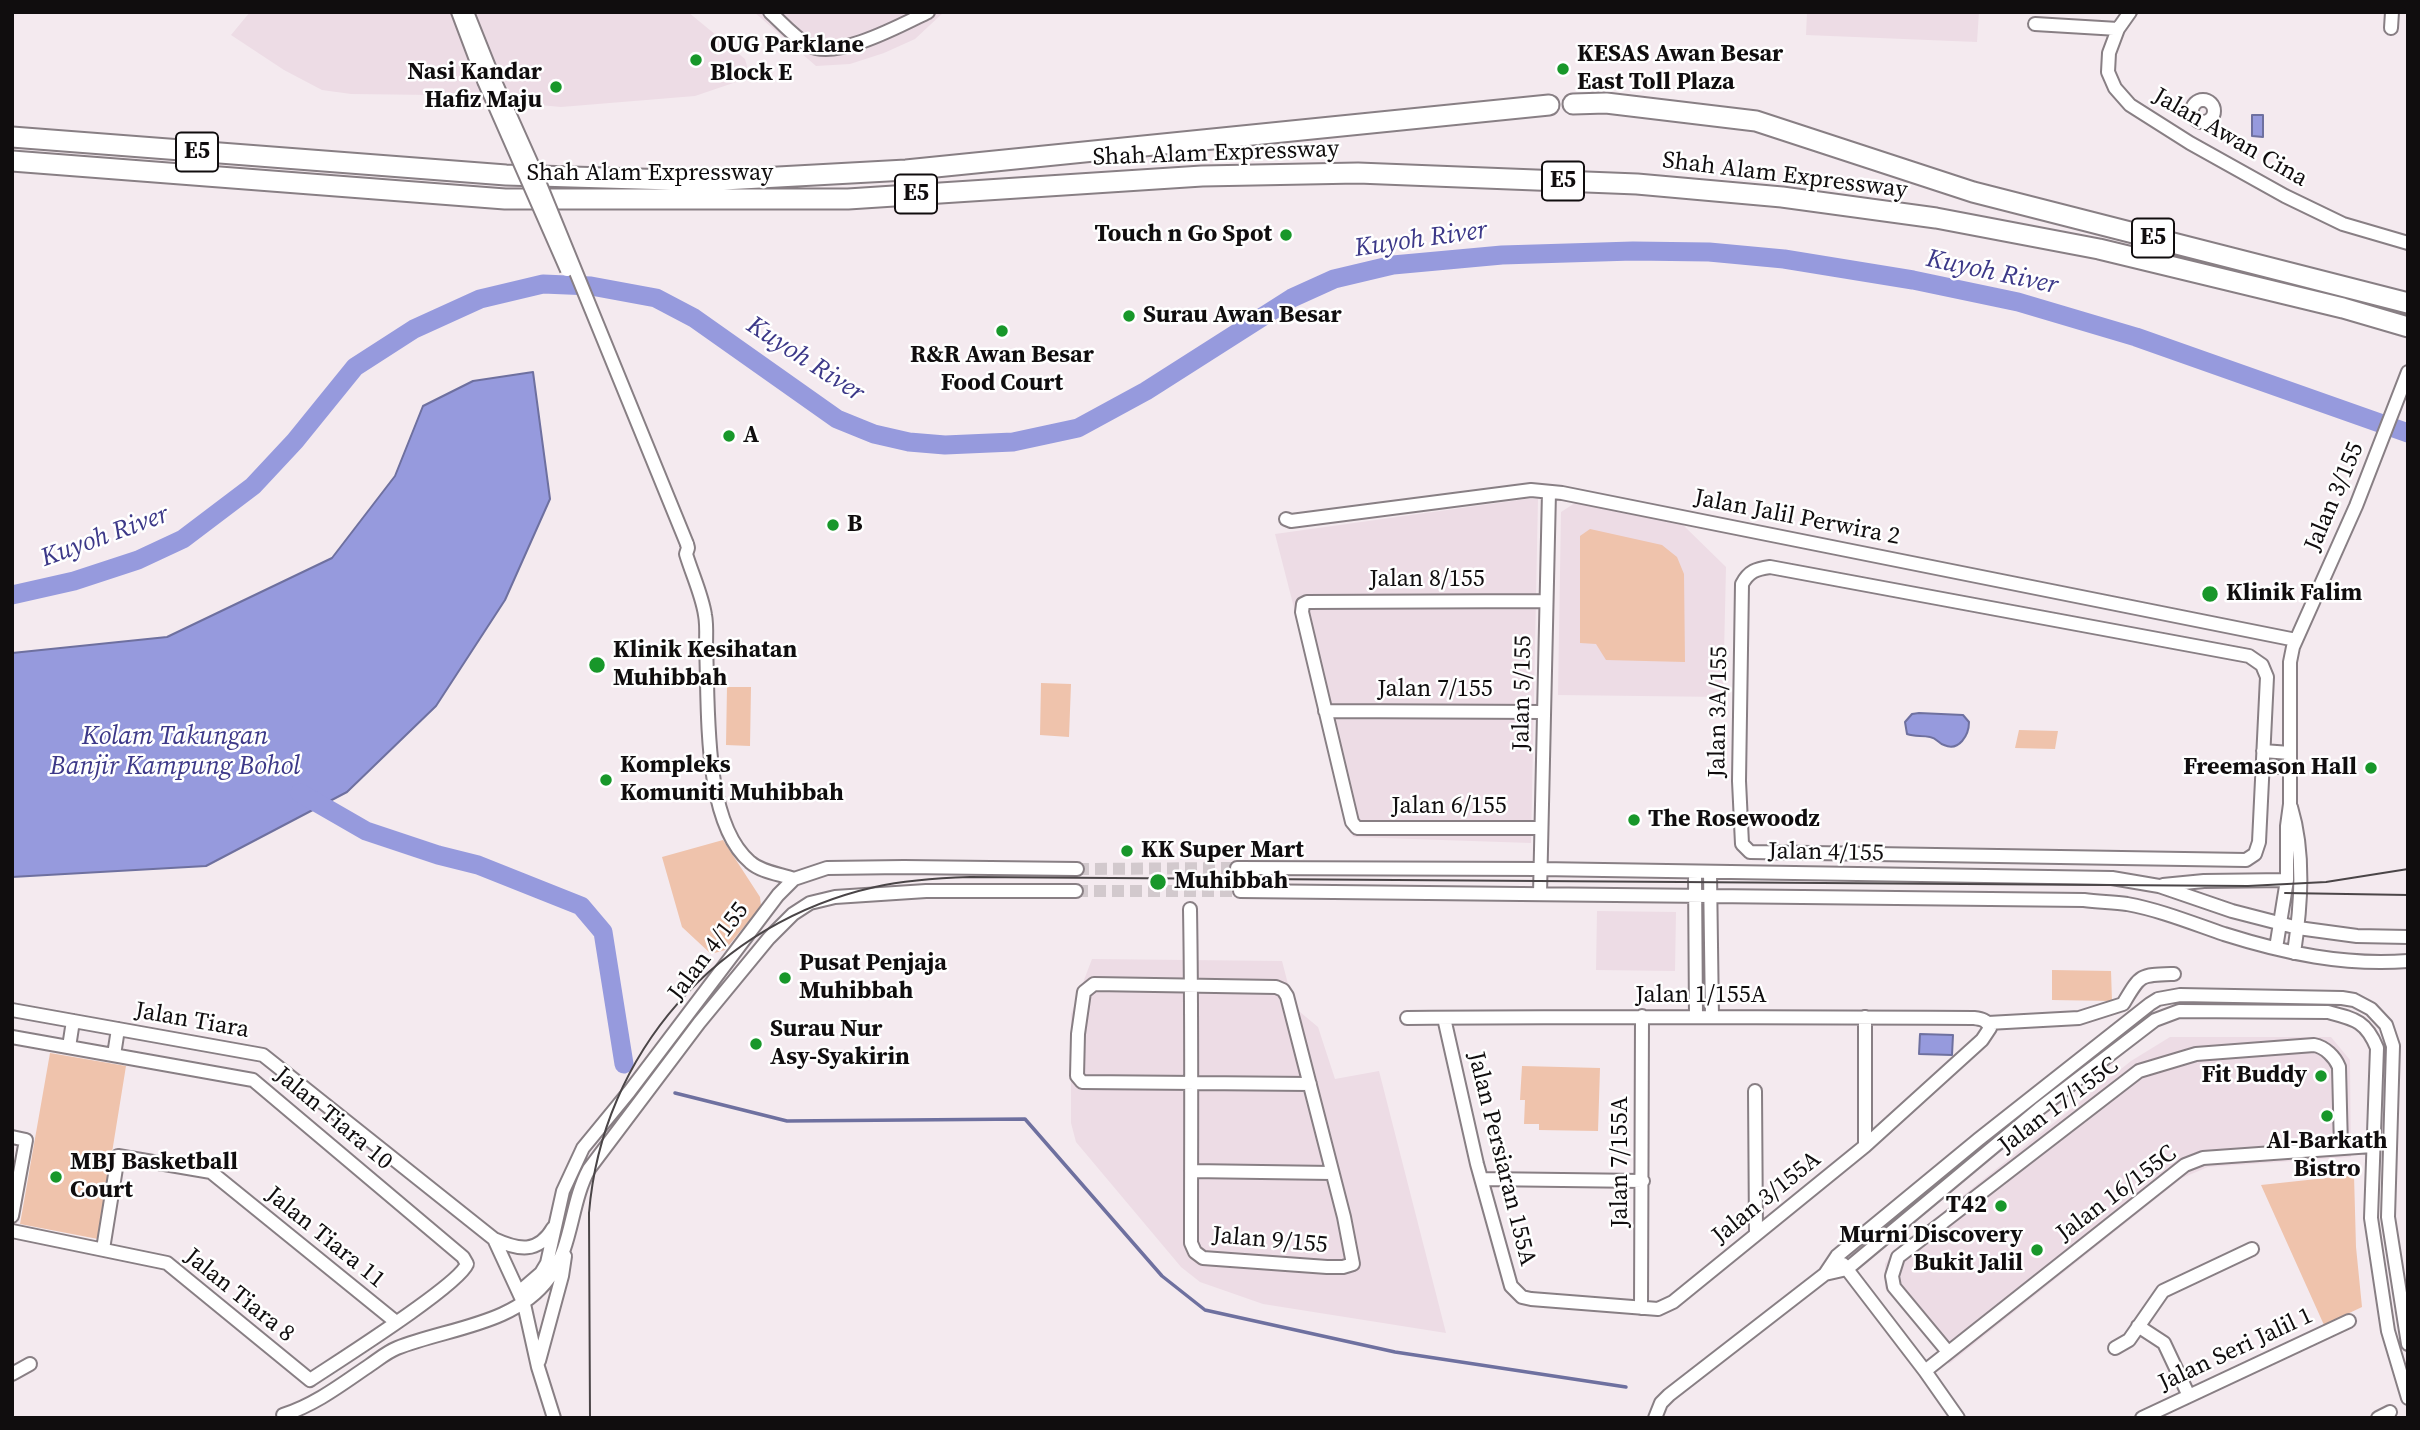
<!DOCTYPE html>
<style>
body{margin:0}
#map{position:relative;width:2420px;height:1430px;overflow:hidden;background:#f4eaef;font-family:"Source Serif 4",serif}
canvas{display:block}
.frame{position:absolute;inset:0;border:14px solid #100d0e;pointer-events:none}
</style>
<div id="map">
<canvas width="2420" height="1430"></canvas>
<div class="frame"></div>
</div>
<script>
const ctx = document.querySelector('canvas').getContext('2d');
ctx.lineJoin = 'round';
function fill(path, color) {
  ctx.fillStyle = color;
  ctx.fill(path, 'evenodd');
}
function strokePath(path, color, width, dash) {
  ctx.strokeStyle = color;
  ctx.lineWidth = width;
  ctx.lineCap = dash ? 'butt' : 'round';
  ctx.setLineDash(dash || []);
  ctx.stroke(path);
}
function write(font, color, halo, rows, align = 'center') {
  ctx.font = font + ' "Source Serif 4",serif';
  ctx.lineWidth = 5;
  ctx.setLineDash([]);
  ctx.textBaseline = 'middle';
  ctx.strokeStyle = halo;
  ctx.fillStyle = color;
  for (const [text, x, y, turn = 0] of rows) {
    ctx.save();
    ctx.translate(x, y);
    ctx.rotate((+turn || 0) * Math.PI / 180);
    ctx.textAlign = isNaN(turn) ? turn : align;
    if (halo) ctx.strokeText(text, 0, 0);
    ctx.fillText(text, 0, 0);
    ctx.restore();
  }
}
fill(new Path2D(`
 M250 12H688L745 59 748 70 745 79 695 96 561 107 434 95 351 94 322 90 284 70 231 35Z
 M754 12H944L915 39 884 53 850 64 816 66Z
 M1807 12H1979L1977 42 1806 35Z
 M1526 499H1538L1531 843 1353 837 1275 534Z
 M1575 503 1682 524 1726 567 1723 697 1558 695 1561 512Z
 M1597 911 1676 912 1675 971 1596 970Z
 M1092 959 1282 961 1294 1007 1318 1027 1335 1079 1379 1071 1446 1333 1263 1304 1200 1282 1181 1267 1076 1142 1071 1123V1014Z
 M2170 1037H2331L2350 1060 2351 1157 2208 1167 2182 1178 1949 1364 1885 1288V1264L1894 1251 2131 1061Z`), '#eddce5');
fill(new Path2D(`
 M1590 529 1662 545 1677 557 1684 574 1685 662 1606 660 1596 644 1580 643V536Z
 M1041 683 1071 684 1069 737 1040 735Z
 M727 687H751L750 746 726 745Z
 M2019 730 2058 731 2055 749 2015 748Z
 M723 840 760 897 761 906 725 950 711 954 682 927 662 857Z
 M2052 970 2111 971 2112 1001 2052 1000Z
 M50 1053 126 1066 98 1239 20 1224Z
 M1522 1066 1600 1068 1598 1131 1539 1130V1124H1524L1525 1100H1520Z
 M2354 1175 2356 1247 2362 1307 2324 1325 2261 1185Z`), '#efc3ac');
const water = new Path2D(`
 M2252 115H2263V137L2252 136Z
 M533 372 550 499 505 600 436 706 347 792 206 866 12 877V653L167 637 332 558 395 476 423 406 473 381Z
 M1919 713 1963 715 1969 722C1969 735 1959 752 1944 745 1938 743 1937 738 1930 737 1922 735 1915 737 1907 734L1905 722 1912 714Z
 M1920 1034 1953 1035 1952 1055 1919 1054Z`);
fill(water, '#969add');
strokePath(water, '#6e709f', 2);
strokePath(new Path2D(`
 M675 1093 787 1121 1025 1119 1162 1276 1205 1310 1395 1352 1626 1387`), '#6e709f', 3.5);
strokePath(new Path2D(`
 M12 595 74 581 138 560 183 539 253 486 295 441 355 367 414 329 480 299 543 284 591 286 656 298 694 318 837 419 874 434 909 442 945 445 1013 442 1078 428 1146 391 1292 298 1334 279 1393 265 1502 255 1633 251 1709 252 1784 259 1913 280 2018 302 2136 337 2408 433
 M300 793 366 831 438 855 478 865 581 906 603 932 624 1064`), '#969add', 19);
strokePath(new Path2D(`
 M1077 869 1237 868
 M1076 891H1240`), '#d2c9cd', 12, [12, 6]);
const minor = new Path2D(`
 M458 12 484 81
 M467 12 493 77
 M770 12C782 23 794 37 808 45 836 61 901 25 928 12
 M2130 12 2118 29 2109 53 2108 72 2115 88 2130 105 2190 143 2285 196 2343 224 2408 243
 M2035 24 2118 29
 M2391 28 2392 12
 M2192 111a11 11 0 1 1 22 0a11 11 0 1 1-22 0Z
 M1286 519 1291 521 1531 490 1562 493 2296 640
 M687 544 688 548 686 554C692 574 702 595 705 615 707 625 706 637 706 647 709 705 702 821 750 862 761 872 780 874 794 879
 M1770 567 2249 656 2262 665 2267 677 2259 842 2255 854 2246 860 1750 852 1742 844 1739 781 1742 584C1749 571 1756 569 1770 567Z
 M1325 711 1544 712
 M2263 751 2290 753
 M2263 767H2290
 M2291 807C2305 853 2301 906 2294 953
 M1541 828H1357L1352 822 1302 612 1303 604 1307 602 1546 601
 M1237 868 1540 869 2112 878 2159 886 2232 911 2298 928 2357 936 2408 937
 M1710 872 1712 1017
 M1695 873 1696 1017
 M2163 885 2204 881 2287 880
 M1240 891 2084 900C2098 902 2113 902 2127 904 2160 910 2192 923 2224 934 2284 953 2345 966 2408 961
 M1540 894 1549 492
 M1190 909C1192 1020 1191 1132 1191 1243L1195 1252 1203 1258 1327 1267H1343L1353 1264 1344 1217 1287 996 1283 990 1276 987 1094 984 1084 992 1078 1034 1077 1076 1082 1082 1310 1084
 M2276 948 2287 880V826L2290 804V662L2293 647 2356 506 2408 372
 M12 1010 263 1055 494 1239 524 1304 538 1367 554 1418
 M1407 1018C1596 1016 1785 1017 1974 1018 1982 1019 1987 1020 1990 1028L1982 1040 1865 1146 1673 1302 1658 1309 1531 1299 1522 1297 1511 1286 1477 1164 1444 1018
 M1988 1023 2079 1018 2123 1004C2141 974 2139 975 2174 974
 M12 1037 253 1080 463 1257 467 1264C458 1286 337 1362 310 1380L167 1263 12 1231
 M69 1047 73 1021
 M114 1055 118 1029
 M1755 1091 1756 1234
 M12 1137 26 1140 12 1216
 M1865 1146V1017
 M1191 1171 1332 1173
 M1482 1179 1643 1181
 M494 1239C518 1250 538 1254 553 1228
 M103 1249 118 1156 211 1172 396 1322
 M1843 1264 1925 1371 1958 1418
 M1825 1274 1847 1269 2039 1109 2155 1020 2179 1011 2328 1012C2355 1019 2366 1021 2377 1048L2371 1218 2388 1331 2408 1398
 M519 1292 541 1273 547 1263 563 1191 583 1148 629 1092 778 895 794 879 827 868 904 867 1077 869
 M1641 1308 1642 1016
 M2138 1326 2164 1343 2189 1396
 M2115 1348 2129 1340 2163 1291 2252 1249
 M1948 1352 1894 1287 1892 1276 1898 1257 2139 1071 2196 1054 2314 1045C2325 1047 2335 1057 2339 1067L2341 1148
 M539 1361 562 1276 565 1256
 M1925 1371 2185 1165 2203 1158 2372 1146 2376 1144
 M12 1374 30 1364
 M283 1415C315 1405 342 1384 370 1365 379 1359 387 1352 397 1348 447 1328 515 1325 549 1278 573 1246 570 1204 589 1169L699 1023 769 938 793 914 810 903 835 897 926 891H1076
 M1655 1418 1661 1403 1669 1395 1825 1274 1837 1256 1979 1139 2150 1004 2158 999 2180 995 2342 998 2354 1000 2371 1009 2386 1025 2393 1046 2388 1217 2408 1344
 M2142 1418 2349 1321
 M2378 1418 2390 1412`);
const highway = new Path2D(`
 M1573 104 1606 103 1756 121 1973 192 2408 303
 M12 137 506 175 705 181 906 170 1549 105
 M12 161 505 199H848L1202 176 1358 173 1637 184 1782 197 1936 218 2099 249 2343 308 2408 327`);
strokePath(minor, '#887f84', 16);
strokePath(highway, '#887f84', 23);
strokePath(minor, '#fff', 12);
strokePath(highway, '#fff', 19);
strokePath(new Path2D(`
 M2285 893 2408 895
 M590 1418 589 1213C602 1053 718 922 875 887 906 880 938 878 970 877L2248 886 2326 882 2408 869`), '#4a4547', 2);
const minorBridge = new Path2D(`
 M493 77 531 162 687 544
 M484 81 567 270`);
strokePath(minorBridge, '#887f84', 16, []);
strokePath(minorBridge, '#fff', 12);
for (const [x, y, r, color] of [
 [696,60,7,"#18972a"],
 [1563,69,7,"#18972a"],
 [556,87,7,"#18972a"],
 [1286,235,7,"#18972a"],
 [1129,316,7,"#18972a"],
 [1002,331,7,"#18972a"],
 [729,436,7,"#18972a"],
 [833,525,7,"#18972a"],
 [2210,594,9,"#18972a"],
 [597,665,9,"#18972a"],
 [2371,768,7,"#18972a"],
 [606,780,7,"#18972a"],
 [1634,820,7,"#18972a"],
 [1127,851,7,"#18972a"],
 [1158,882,9,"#18972a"],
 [785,978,7,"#18972a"],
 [756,1044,7,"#18972a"],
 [2321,1076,7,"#18972a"],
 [2327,1116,7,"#18972a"],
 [56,1177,7,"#18972a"],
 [2001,1206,7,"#18972a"],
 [2037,1250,7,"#18972a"]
]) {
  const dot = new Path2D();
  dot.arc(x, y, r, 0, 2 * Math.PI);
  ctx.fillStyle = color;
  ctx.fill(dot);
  strokePath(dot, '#fff', 2.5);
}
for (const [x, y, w] of [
 [197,152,42],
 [1563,181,42],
 [916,194,42],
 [2153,238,42]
]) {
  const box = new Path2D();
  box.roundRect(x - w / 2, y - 19.5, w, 39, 5);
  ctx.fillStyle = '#fff';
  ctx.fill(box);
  strokePath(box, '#100d0e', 2);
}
write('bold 23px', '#100d0e', null, [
 ["E5",197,152],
 ["E5",1563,181],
 ["E5",916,194],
 ["E5",2153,238]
]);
write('bold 24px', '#100d0e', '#fff', [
 ["OUG Parklane",710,46],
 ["Block E",710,74],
 ["KESAS Awan Besar",1577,55],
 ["East Toll Plaza",1577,83],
 ["Nasi Kandar",542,73,"right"],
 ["Hafiz Maju",542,101,"right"],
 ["Touch n Go Spot",1272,235,"right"],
 ["Surau Awan Besar",1143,316],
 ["R&R Awan Besar",1002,356,"center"],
 ["Food Court",1002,384,"center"],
 ["A",743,436],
 ["B",847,525],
 ["Klinik Falim",2226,594],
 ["Klinik Kesihatan",613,651],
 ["Muhibbah",613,679],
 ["Kompleks",620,766],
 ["Komuniti Muhibbah",620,794],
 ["Freemason Hall",2357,768,"right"],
 ["The Rosewoodz",1648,820],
 ["KK Super Mart",1141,851],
 ["Muhibbah",1174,882],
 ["Pusat Penjaja",799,964],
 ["Muhibbah",799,992],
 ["Surau Nur",770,1030],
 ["Asy-Syakirin",770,1058],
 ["Fit Buddy",2307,1076,"right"],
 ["Al-Barkath",2327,1142,"center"],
 ["Bistro",2327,1170,"center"],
 ["MBJ Basketball",70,1163],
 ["Court",70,1191],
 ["T42",1987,1206,"right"],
 ["Murni Discovery",2023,1236,"right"],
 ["Bukit Jalil",2023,1264,"right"]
], 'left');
write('24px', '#100d0e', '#fff', [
 ["Jalan Awan Cina",2230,138,30],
 ["Shah Alam Expressway",1216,154,-2],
 ["Shah Alam Expressway",650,174],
 ["Shah Alam Expressway",1785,176,7],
 ["Jalan 3/155",2335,497,-67],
 ["Jalan Jalil Perwira 2",1797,518,11],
 ["Jalan 8/155",1427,580],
 ["Jalan 7/155",1435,690],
 ["Jalan 5/155",1523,693,-89],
 ["Jalan 3A/155",1719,712,-89],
 ["Jalan 6/155",1449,807],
 ["Jalan 4/155",1826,853,1],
 ["Jalan 4/155",709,952,-53],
 ["Jalan 1/155A",1701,996],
 ["Jalan Tiara",192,1021,10],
 ["Jalan 17/155C",2059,1106,-37],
 ["Jalan Tiara 10",333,1119,40],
 ["Jalan Persiaran 155A",1501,1159,76],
 ["Jalan 7/155A",1621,1162,-90],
 ["Jalan 16/155C",2117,1194,-37],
 ["Jalan 3/155A",1767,1198,-39],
 ["Jalan Tiara 11",325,1238,39],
 ["Jalan 9/155",1270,1241,5],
 ["Jalan Tiara 8",239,1296,39],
 ["Jalan Seri Jalil 1",2236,1350,-25]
]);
write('italic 26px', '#3c3888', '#fff', [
 ["Kuyoh River",1421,240,-8],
 ["Kuyoh River",1992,273,12],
 ["Kuyoh River",805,360,33],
 ["Kuyoh River",105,537,-20],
 ["Kolam Takungan",175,737],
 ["Banjir Kampung Bohol",175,767]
]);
</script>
